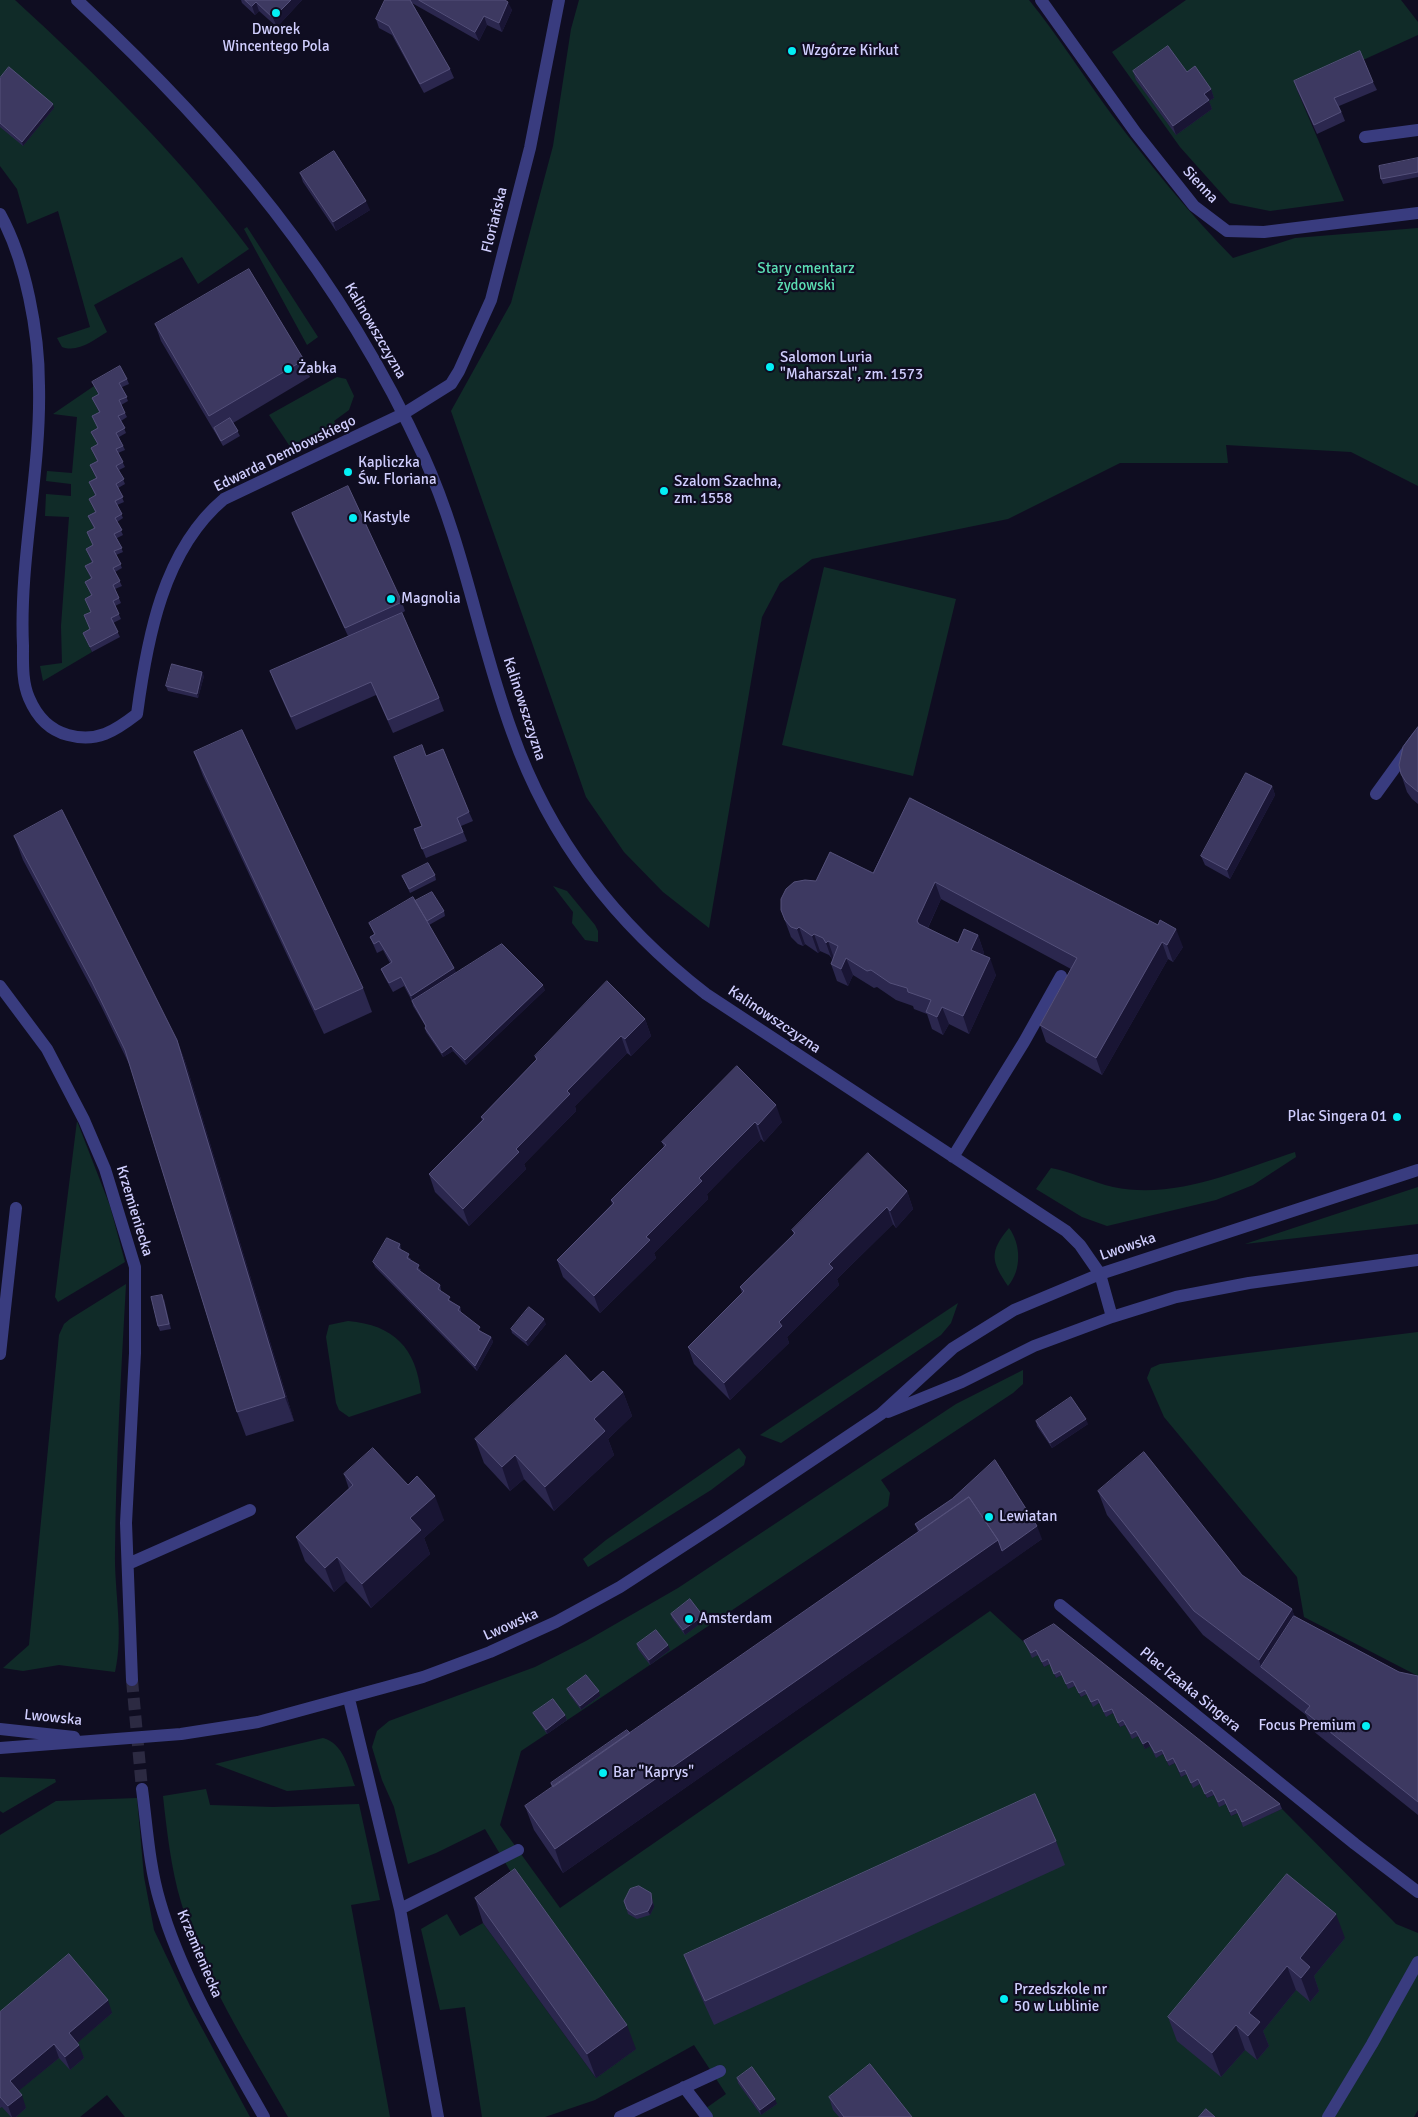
<!DOCTYPE html>
<meta charset="utf-8">
<style>
body{margin:0}
canvas{display:block;background:#0f0d21}
</style>
<canvas width="1418" height="2117"></canvas>
<script>
const ctx = document.querySelector('canvas').getContext('2d');
ctx.lineJoin = 'round';
function fill(path, color) {
  ctx.fillStyle = color;
  ctx.fill(path, 'evenodd');
}
function strokePath(path, color, width, dash) {
  ctx.strokeStyle = color;
  ctx.lineWidth = width;
  ctx.lineCap = dash ? 'butt' : 'round';
  ctx.setLineDash(dash || []);
  ctx.stroke(path);
}
function write(font, color, halo, rows, align = 'center') {
  ctx.font = font + ' Signika,sans-serif';
  ctx.lineWidth = 4.5;
  ctx.setLineDash([]);
  ctx.textBaseline = 'middle';
  ctx.strokeStyle = halo;
  ctx.fillStyle = color;
  for (const [text, x, y, turn = 0] of rows) {
    ctx.save();
    ctx.translate(x, y);
    ctx.rotate((+turn || 0) * Math.PI / 180);
    ctx.textAlign = isNaN(turn) ? turn : align;
    if (halo) ctx.strokeText(text, 0, 0);
    ctx.fillText(text, 0, 0);
    ctx.restore();
  }
}
fill(new Path2D(`
 M0 0H15C97 75 183 160 249 249L198 284 182 257 94 305 107 332C94 340 78 353 62 347L57 338 90 327 58 211 27 224 17 189 0 166Z
 M579 0H1029C1059 37 1084 77 1112 115 1150 165 1189 213 1233 258L1295 238 1418 228V486L1351 452 1226 445 1228 463H1120L1008 519 812 559 780 583 762 617 709 928 663 892 624 852 586 797 451 411 511 303 553 146 571 29Z
 M1186 0H1401L1418 22V35L1297 90 1344 201 1270 211 1230 203 1180 147 1112 52Z
 M247 227 318 337 307 345 244 229Z
 M337 377 346 379 354 396 349 410 334 421 338 428 299 446 289 445 269 415Z
 M94 386 101 399V416L92 634 85 638 92 652 43 681 40 666 62 663 61 626 69 517 45 516 46 494 71 496V484L46 481 47 471 72 473 77 417 53 414Z
 M824 567 956 599 913 776 782 745Z
 M553 886 567 891 595 925 598 931V942L585 940 572 923 573 912Z
 M77 1121 110 1206 125 1262 58 1302 55 1297Z
 M1295 1152 1296 1157 1253 1185 1216 1200 1107 1226 1082 1217 1036 1189 1051 1168C1072 1172 1092 1182 1113 1187 1175 1200 1237 1171 1295 1152Z
 M1418 1187V1224L1245 1244Z
 M1009 1228C1021 1244 1022 1270 1008 1286 991 1261 989 1252 1009 1228Z
 M126 1284C121 1373 116 1462 115 1551 114 1591 124 1633 115 1672L59 1665 23 1671 3 1668 29 1645 59 1335 64 1324 70 1319Z
 M958 1303 951 1323 941 1335 781 1443 760 1435Z
 M348 1321C394 1325 416 1348 421 1393L349 1417 339 1410 336 1403 326 1337 329 1325Z
 M1418 1332V1676L1304 1617 1297 1577 1164 1417 1147 1378 1151 1368 1160 1364Z
 M1023 1370V1384L1013 1393 881 1480 890 1493 888 1506 521 1751 500 1825 560 1908 990 1611 1038 1655 1044 1667 1050 1664 1056 1678 1062 1675 1068 1688 1075 1686 1081 1697 1087 1694 1093 1706 1099 1703 1106 1716 1113 1713 1120 1727 1125 1725 1132 1738 1138 1736 1145 1749 1150 1746 1156 1757 1163 1754 1169 1766 1175 1763 1181 1777 1187 1774 1193 1787 1200 1784 1207 1798 1214 1795 1219 1806 1226 1804 1231 1816 1238 1813 1243 1826 1282 1809 1396 1924 1418 1933V2110L1414 2117H707L702 2111 726 2094 694 2045 595 2100 545 2117H482L465 2007 440 2010 421 1929 447 1914 460 1936 483 1923 596 2078 636 2049 524 1894 485 1829 436 1853 408 1864 394 1807 382 1780 372 1747 377 1731 389 1721 535 1667 586 1641 678 1588 956 1404Z
 M739 1448 746 1457 744 1465 711 1490 588 1567 583 1559 606 1540Z
 M323 1738C344 1744 348 1768 355 1786L287 1791 215 1764Z
 M0 1777 55 1779 56 1782 3 1813 0 1811Z
 M206 1789 210 1805 273 1807 359 1804 380 1900 351 1905 390 2117H288C249 2048 203 1978 181 1902 171 1868 167 1832 163 1796Z
 M137 1798 144 1877 154 1930 190 2006 250 2117H125L107 2095 80 2117H0V1835L56 1801Z`), '#102b28');
strokePath(new Path2D(`
 M132 1680 142 1789`), '#2c2a42', 12, [12, 6]);
strokePath(new Path2D(`
 M77 0C223 135 340 274 424 457 464 545 479 642 512 732 550 840 616 924 706 994L1066 1231 1080 1245 1100 1274 1112 1317
 M1041 0 1136 133 1194 206 1227 231 1264 232 1418 213
 M1365 137 1418 130
 M0 214C26 261 39 333 39 386 41 473 19 559 23 646 23 663 22 682 29 698 37 717 49 730 68 735 97 743 115 731 137 714 147 639 163 550 224 499L403 414 451 384 459 371 491 300 530 148 559 0
 M1376 794 1418 736
 M0 986 47 1049 84 1120 105 1169 135 1267V1353L126 1523 132 1680
 M953 1157 1024 1042 1061 976
 M0 1354 16 1208
 M888 1412 962 1382 1034 1346 1112 1317 1176 1297 1249 1283 1418 1260
 M128 1564 250 1510
 M1060 1605 1355 1844 1418 1892
 M349 1699 400 1909 438 2117
 M0 1729 74 1737
 M0 1748 181 1734 258 1722 423 1677 490 1652 556 1622 620 1587 720 1522 881 1414 953 1348 1014 1310 1100 1274 1418 1170
 M142 1789C147 1826 149 1866 160 1902 182 1978 225 2048 264 2117
 M400 1909 518 1850
 M684 2087 707 2117
 M620 2117 720 2071
 M1328 2117 1372 2044 1418 1962`), '#393c7f', 12);
fill(new Path2D(`
 M241 0H302L277 27 259 11 255 15 242 3Z
 M385 0H505L512 10 502 32 487 25 479 41 412 3 450 69 454 78 424 93 392 35 379 28 376 19Z
 M1133 71 1187 72 1211 89 1214 98 1209 101 1212 109 1176 135 1136 80Z
 M0 78 54 108 23 146 0 127Z
 M1294 81 1373 82 1377 90 1339 106 1345 121 1317 134 1297 90Z
 M1418 158V177L1383 184 1381 179Z
 M300 173 370 210 336 231 303 182Z
 M155 324 304 360 310 377 233 423 240 436 223 446 161 341Z
 M127 379 129 384 122 387 128 401 121 405 127 417 121 421 126 433 119 437 125 450 118 453 125 467 119 470 125 484 118 488 124 502 117 505 123 518 117 522 123 535 117 538 123 552 116 555 122 568 115 572 122 586 115 589 121 603 115 606 121 619 113 623 120 637 92 652 83 633 90 629 84 615 91 612 85 599 91 595 85 582 91 579 85 566 92 563 86 549 93 545 87 532 94 529 88 516 95 512 89 499 95 495 89 482 96 478 90 465 97 461 91 448 98 445 91 432 98 428 92 416 99 412 92 398 99 395 92 382Z
 M292 513 402 602 405 611 402 613 439 698 444 711 393 733 376 695 296 730 275 684 270 671 348 636 295 522Z
 M204 676 198 698 168 691 166 686Z
 M1418 727V804L1412 799 1407 792 1401 774Z
 M194 752 363 988 372 1012 324 1034 203 776Z
 M426 756 469 812 473 821 461 826 467 841 426 858 414 829 422 826 394 757Z
 M1272 786 1275 795 1230 879 1205 865 1201 856Z
 M910 798 1183 947 1173 962 1168 959 1102 1075 1046 1042 1040 1025 1071 969 941 899 928 928 958 943 978 935 984 953 983 955 996 975 969 1034 949 1024 943 1035 932 1029 927 1014 914 1009 913 1006 896 1000 877 987 874 988 853 975 848 986 837 981 831 964 833 960 829 955 820 951 818 953 805 944 803 946 798 944 791 937 781 910 816 881 873 873Z
 M14 836 177 1040 186 1064 294 1421 246 1436 237 1412 130 1066 101 1006 23 860Z
 M435 875 436 880 410 893 402 876Z
 M415 901 444 911 445 916 429 925 454 968 456 973 545 990 466 1065 453 1051 443 1057 426 1032 425 1028 426 1027 413 1006 412 1001 404 986 393 992 385 978 381 969 390 963 383 950 377 953 370 937 374 934 369 923Z
 M645 1019 651 1036 631 1056 627 1053 575 1106 576 1111 524 1164 526 1169 469 1226 435 1192 429 1174 482 1120 481 1117 536 1060 535 1056Z
 M737 1066 782 1122 764 1142 761 1139 707 1194 708 1199 654 1253 656 1258 600 1313 563 1277 557 1260 612 1204 611 1200 664 1147 662 1142Z
 M907 1191 913 1209 896 1228 893 1224 837 1279 839 1285 787 1337 789 1343 730 1400 694 1364 688 1347 742 1293 740 1287 794 1235 792 1230Z
 M400 1244 401 1250 411 1259 410 1260 421 1270 420 1271 440 1285 441 1290V1291L451 1301 460 1307 461 1311V1312L482 1332 491 1337 493 1342 477 1371 375 1267 373 1262Z
 M164 1299 171 1329 160 1331 158 1326Z
 M546 1324 528 1346 512 1333 511 1329Z
 M591 1382 623 1392 632 1416 608 1439 614 1455 554 1511 524 1479 510 1491 484 1463 475 1439Z
 M1036 1421 1088 1424 1052 1448 1037 1426Z
 M344 1474 408 1485 444 1520 424 1538 430 1554 371 1608 346 1581 334 1592 305 1561 296 1537 349 1489Z
 M1098 1491 1242 1575 1292 1609 1294 1616 1399 1672 1418 1676V1815L1312 1730 1306 1715 1203 1635 1107 1515Z
 M915 1524 1042 1539 563 1873 534 1830 525 1806 552 1787 551 1783 630 1733 918 1532Z
 M671 1614 703 1616 705 1620 685 1635 672 1618Z
 M1024 1641 1280 1804 1282 1809 1243 1827 1238 1813 1231 1816 1226 1804 1219 1807 1214 1795 1207 1798 1200 1784 1193 1788 1187 1774 1181 1777 1175 1763 1169 1766 1163 1754 1156 1758 1150 1746 1145 1749 1138 1736 1132 1739 1125 1725 1120 1727 1113 1713 1106 1717 1099 1703 1093 1707 1087 1694 1081 1697 1075 1686 1068 1689 1062 1675 1056 1678 1050 1664 1044 1667 1038 1655 1032 1658Z
 M637 1644 670 1650 650 1665 638 1649Z
 M567 1689 600 1696 581 1710 569 1694Z
 M533 1713 565 1715 567 1720 547 1734 535 1717Z
 M1056 1841 1065 1865 714 2025 693 1979 684 1955Z
 M651 1893 654 1907 650 1915 637 1919 628 1914 624 1901Z
 M475 1898 636 2049 596 2078 483 1923Z
 M1345 1938 1314 1976 1319 1991 1310 2002 1296 1990 1263 2031 1269 2046 1257 2060 1245 2050 1221 2077 1177 2041 1168 2017Z
 M0 2012 112 2013 77 2043 84 2058 70 2070 59 2058 18 2091 26 2108 16 2117H11L2 2107 0 2108Z
 M737 2078 777 2104 761 2115 738 2083Z
 M829 2097 912 2117H839L833 2110Z`), '#2b274e');
fill(new Path2D(`
 M291 0H302L277 27 273 18Z
 M256 2 259 11 255 15 252 6Z
 M508 2 512 10 502 32 499 23Z
 M484 16 487 25 479 41 475 32Z
 M1211 89 1214 98 1209 101 1212 109 1176 135 1173 126 1204 94Z
 M53 104 54 108 23 146 22 142Z
 M366 201 370 210 336 231 333 222Z
 M202 672 204 676 198 698 197 694Z
 M1272 786 1275 795 1230 879 1227 870Z
 M935 882 941 899 923 938 917 921Z
 M799 927 805 944 803 946 797 929Z
 M1176 929 1183 947 1173 962 1167 945Z
 M814 934 820 951 818 953 812 936Z
 M978 935 984 953 978 967 971 950Z
 M828 941 834 958 832 960 826 943Z
 M1162 942 1168 959 1102 1075 1096 1058Z
 M846 958 853 975 848 986 841 969Z
 M990 958 996 975 969 1034 963 1016Z
 M454 968 458 977 415 1005 411 996Z
 M543 985 545 990 466 1065 465 1060Z
 M942 1007 949 1024 943 1035 937 1017Z
 M645 1019 651 1036 631 1056 625 1039Z
 M621 1036 627 1053 575 1106 576 1111 524 1164 526 1169 469 1226 463 1209 567 1091Z
 M177 1040 186 1064 294 1421 285 1397Z
 M451 1046 453 1051 443 1057 442 1053Z
 M776 1105 782 1122 764 1142 758 1125Z
 M755 1122 761 1139 707 1194 708 1199 654 1253 656 1258 600 1313 594 1296 699 1178Z
 M907 1191 913 1209 896 1228 890 1211Z
 M887 1207 893 1224 837 1279 839 1285 787 1337 789 1343 730 1400 724 1383 829 1264Z
 M544 1319 546 1324 528 1346 526 1341Z
 M491 1337 493 1342 477 1371 475 1366Z
 M623 1392 632 1416 608 1439 614 1455 554 1511 545 1487 594 1419Z
 M1086 1419 1088 1424 1052 1448 1050 1443Z
 M515 1455 524 1479 510 1491 502 1467Z
 M435 1496 444 1520 424 1538 430 1554 371 1608 362 1584 410 1518Z
 M1037 1526 1042 1539 1007 1564 1002 1551Z
 M998 1540 1007 1564 563 1873 555 1849Z
 M337 1557 346 1581 334 1592 325 1568Z
 M1292 1609 1301 1634 1261 1667 1259 1660Z
 M703 1616 705 1620 685 1635 683 1630Z
 M668 1645 670 1650 650 1665 649 1660Z
 M599 1691 600 1696 581 1710 580 1706Z
 M565 1715 567 1720 547 1734 546 1730Z
 M1148 1741 1150 1746 1145 1749 1143 1744Z
 M651 1893 654 1907 650 1915 648 1911Z
 M1336 1914 1345 1938 1314 1976 1319 1991 1310 2002 1301 1978 1300 1958Z
 M1287 1966 1296 1990 1263 2031 1269 2046 1257 2060 1248 2036 1249 2013Z
 M108 2000 112 2013 74 2046 69 2033Z
 M627 2025 636 2049 596 2078 587 2054Z
 M1236 2025 1245 2050 1221 2077 1212 2053Z
 M54 2044 59 2058 15 2094 10 2081Z
 M79 2045 84 2058 70 2070 65 2057Z
 M22 2095 26 2108 16 2117H12L8 2106Z
 M775 2099 777 2104 761 2115 760 2110Z`), '#191534');
const building = new Path2D(`
 M245 0H291L273 18 256 2 252 6Z
 M385 0H410L450 69 420 84 389 26 376 19Z
 M419 0H505L508 2 499 23 484 16 475 32Z
 M1168 46 1187 72 1195 66 1211 89 1204 94 1209 100 1173 126 1133 71Z
 M1360 51 1373 82 1334 98 1341 112 1314 125 1294 81Z
 M9 67 53 104 22 142 0 123V78Z
 M334 151 366 201 333 222 300 173Z
 M1418 158V172L1381 179 1379 166Z
 M249 269 304 360 209 416 155 324Z
 M120 366 127 379 119 383 127 397 119 400 125 413 118 416 125 428 116 433 123 446 116 449 123 462 116 466 124 479 116 484 123 497 115 501 122 514 115 518 122 530 114 534 122 548 114 551 121 564 113 568 120 581 113 585 119 598 113 601 119 614 111 618 118 632 90 647 83 633 90 629 84 615 91 612 85 599 92 595 85 582 92 578 85 566 93 562 86 549 93 545 87 532 95 528 88 516 96 512 89 499 96 495 89 482 97 478 90 465 98 461 91 448 98 444 91 432 98 428 92 416 100 412 92 398 99 394 92 382Z
 M230 418 238 431 221 441 214 428Z
 M348 486 402 602 345 628 292 513Z
 M402 613 439 698 388 720 371 682 291 717 270 671Z
 M172 664 202 672 197 694 166 686Z
 M1418 727V792L1406 782 1401 774 1399 765 1403 747Z
 M242 730 363 988 315 1010 194 752Z
 M422 745 426 756 443 749 469 812 457 818 463 832 422 849 414 829 422 826 394 757Z
 M1246 773 1272 786 1227 870 1201 856Z
 M910 798 1158 925 1160 920 1176 929 1167 945 1162 942 1096 1058 1040 1025 1077 958 935 882 917 921 919 924 958 943 964 929 978 935 971 950 990 958 963 1016 942 1007 937 1017 926 1012 931 1000 908 992 907 988 890 983 871 970 867 971 846 958 841 969 831 964 838 946 828 941 826 943 823 938 814 934 812 936 799 927 797 929 791 927 785 920 781 910V899L786 889 794 882 805 880 816 881 830 852 873 873Z
 M62 810 177 1040 285 1397 237 1412 125 1050 92 982 14 836Z
 M428 863 435 875 409 889 402 876Z
 M432 892 444 911 427 921 415 901Z
 M413 897 454 968 411 996 401 977 389 983 381 969 392 962 379 941 374 944 370 937 375 934 369 923Z
 M502 944 543 985 465 1060 451 1046 442 1053 425 1028 426 1026 412 1001Z
 M607 981 645 1019 625 1039 621 1036 567 1091 570 1094 516 1149 519 1152 463 1209 429 1174 484 1119 481 1117 537 1059 535 1056Z
 M737 1066 776 1105 758 1125 755 1122 699 1178 702 1181 646 1237 650 1240 594 1296 557 1260 614 1203 611 1200 666 1145 662 1142Z
 M868 1153 907 1191 890 1211 887 1207 829 1264 833 1268 779 1322 782 1326 724 1383 688 1347 744 1291 740 1287 795 1233 792 1230Z
 M387 1238 400 1244 398 1248 409 1254 407 1258 419 1265 417 1269 440 1285 438 1289 450 1297 448 1300 460 1307 458 1310 480 1327 478 1330 491 1337 475 1366 373 1262Z
 M162 1295 169 1324 158 1326 151 1297Z
 M529 1307 544 1319 526 1341 511 1329Z
 M566 1355 591 1382 603 1371 623 1392 594 1419 605 1431 545 1487 515 1455 502 1467 475 1439Z
 M1071 1397 1086 1419 1050 1443 1036 1421Z
 M373 1448 408 1485 417 1476 435 1496 410 1518 421 1530 362 1584 337 1557 325 1568 296 1537 353 1485 344 1474Z
 M1144 1452 1242 1575 1292 1609 1259 1660 1194 1611 1098 1491Z
 M995 1460 1037 1526 1002 1551 998 1540 969 1497 920 1531 915 1524 952 1499Z
 M969 1497 998 1540 555 1849 525 1806Z
 M690 1599 703 1616 683 1630 671 1614Z
 M1294 1616 1399 1672 1418 1676V1802L1305 1712 1310 1706 1261 1667Z
 M1054 1624 1280 1804 1242 1822 1236 1809 1230 1812 1224 1799 1218 1802 1212 1790 1205 1794 1198 1779 1191 1783 1185 1770 1180 1772 1173 1758 1167 1761 1162 1750 1155 1753 1148 1741 1143 1744 1136 1731 1131 1734 1123 1720 1118 1723 1112 1709 1104 1712 1098 1699 1091 1702 1085 1690 1079 1693 1073 1681 1066 1684 1060 1671 1054 1674 1048 1659 1042 1662 1036 1650 1031 1653 1024 1641Z
 M656 1630 668 1645 649 1660 637 1644Z
 M586 1675 599 1691 580 1706 567 1689Z
 M553 1699 565 1715 546 1730 533 1713Z
 M627 1730 630 1733 553 1787 551 1783Z
 M1035 1794 1056 1841 705 2001 684 1955Z
 M515 1869 627 2025 587 2054 475 1898Z
 M1287 1874 1336 1914 1300 1958 1310 1967 1301 1978 1287 1966 1249 2013 1260 2022 1248 2036 1236 2025 1212 2053 1168 2017Z
 M639 1886 651 1893 652 1903 648 1911 635 1915 627 1909 624 1901 630 1889Z
 M69 1954 108 2000 69 2033 79 2045 65 2057 54 2044 10 2081 22 2095 8 2106 0 2097V2012Z
 M870 2064 912 2117H844L829 2097Z
 M752 2067 775 2099 760 2110 737 2078Z
 M1206 2109 1215 2117H1199Z`);
fill(building, '#3d3961');
strokePath(building, '#54507a', 1);
for (const [x, y, r, color] of [
 [276,13,5,"#03eff5"],
 [792,51,5,"#03eff5"],
 [770,367,5,"#03eff5"],
 [288,369,5,"#03eff5"],
 [348,472,5,"#03eff5"],
 [664,491,5,"#03eff5"],
 [353,518,5,"#03eff5"],
 [391,599,5,"#03eff5"],
 [1397,1117,5,"#03eff5"],
 [989,1517,5,"#03eff5"],
 [689,1619,5,"#03eff5"],
 [1366,1726,5,"#03eff5"],
 [603,1773,5,"#03eff5"],
 [1004,1999,5,"#03eff5"]
]) {
  const dot = new Path2D();
  dot.arc(x, y, r, 0, 2 * Math.PI);
  ctx.fillStyle = color;
  ctx.fill(dot);
  strokePath(dot, '#0f0d21', 2);
}
write('15px', '#d0cefe', '#0f0d21', [
 ["Dworek",276,30,"center"],
 ["Wincentego Pola",276,47,"center"],
 ["Wzgórze Kirkut",802,51],
 ["Salomon Luria",780,358],
 ["\"Maharszal\", zm. 1573",780,375],
 ["Żabka",298,369],
 ["Kapliczka",358,463],
 ["Św. Floriana",358,480],
 ["Szalom Szachna,",674,482],
 ["zm. 1558",674,499],
 ["Kastyle",363,518],
 ["Magnolia",401,599],
 ["Plac Singera 01",1387,1117,"right"],
 ["Lewiatan",999,1517],
 ["Amsterdam",699,1619],
 ["Focus Premium",1356,1726,"right"],
 ["Bar \"Kaprys\"",613,1773],
 ["Przedszkole nr",1014,1990],
 ["50 w Lublinie",1014,2007]
], 'left');
write('15px', '#d0cefe', '#0f0d21', [
 ["Sienna",1200,185,47],
 ["Floriańska",495,220,-76],
 ["Kalinowszczyzna",375,331,60],
 ["Edwarda Dembowskiego",285,454,-26],
 ["Kalinowszczyzna",524,709,72],
 ["Kalinowszczyzna",774,1020,34],
 ["Krzemieniecka",134,1211,73],
 ["Lwowska",1128,1247,-19],
 ["Lwowska",511,1625,-24],
 ["Plac Izaaka Singera",1190,1690,39],
 ["Lwowska",53,1718,6],
 ["Krzemieniecka",199,1954,67]
]);
write('15px', '#5bddb3', '#0f0d21', [
 ["Stary cmentarz",806,269],
 ["żydowski",806,286]
]);
</script>
